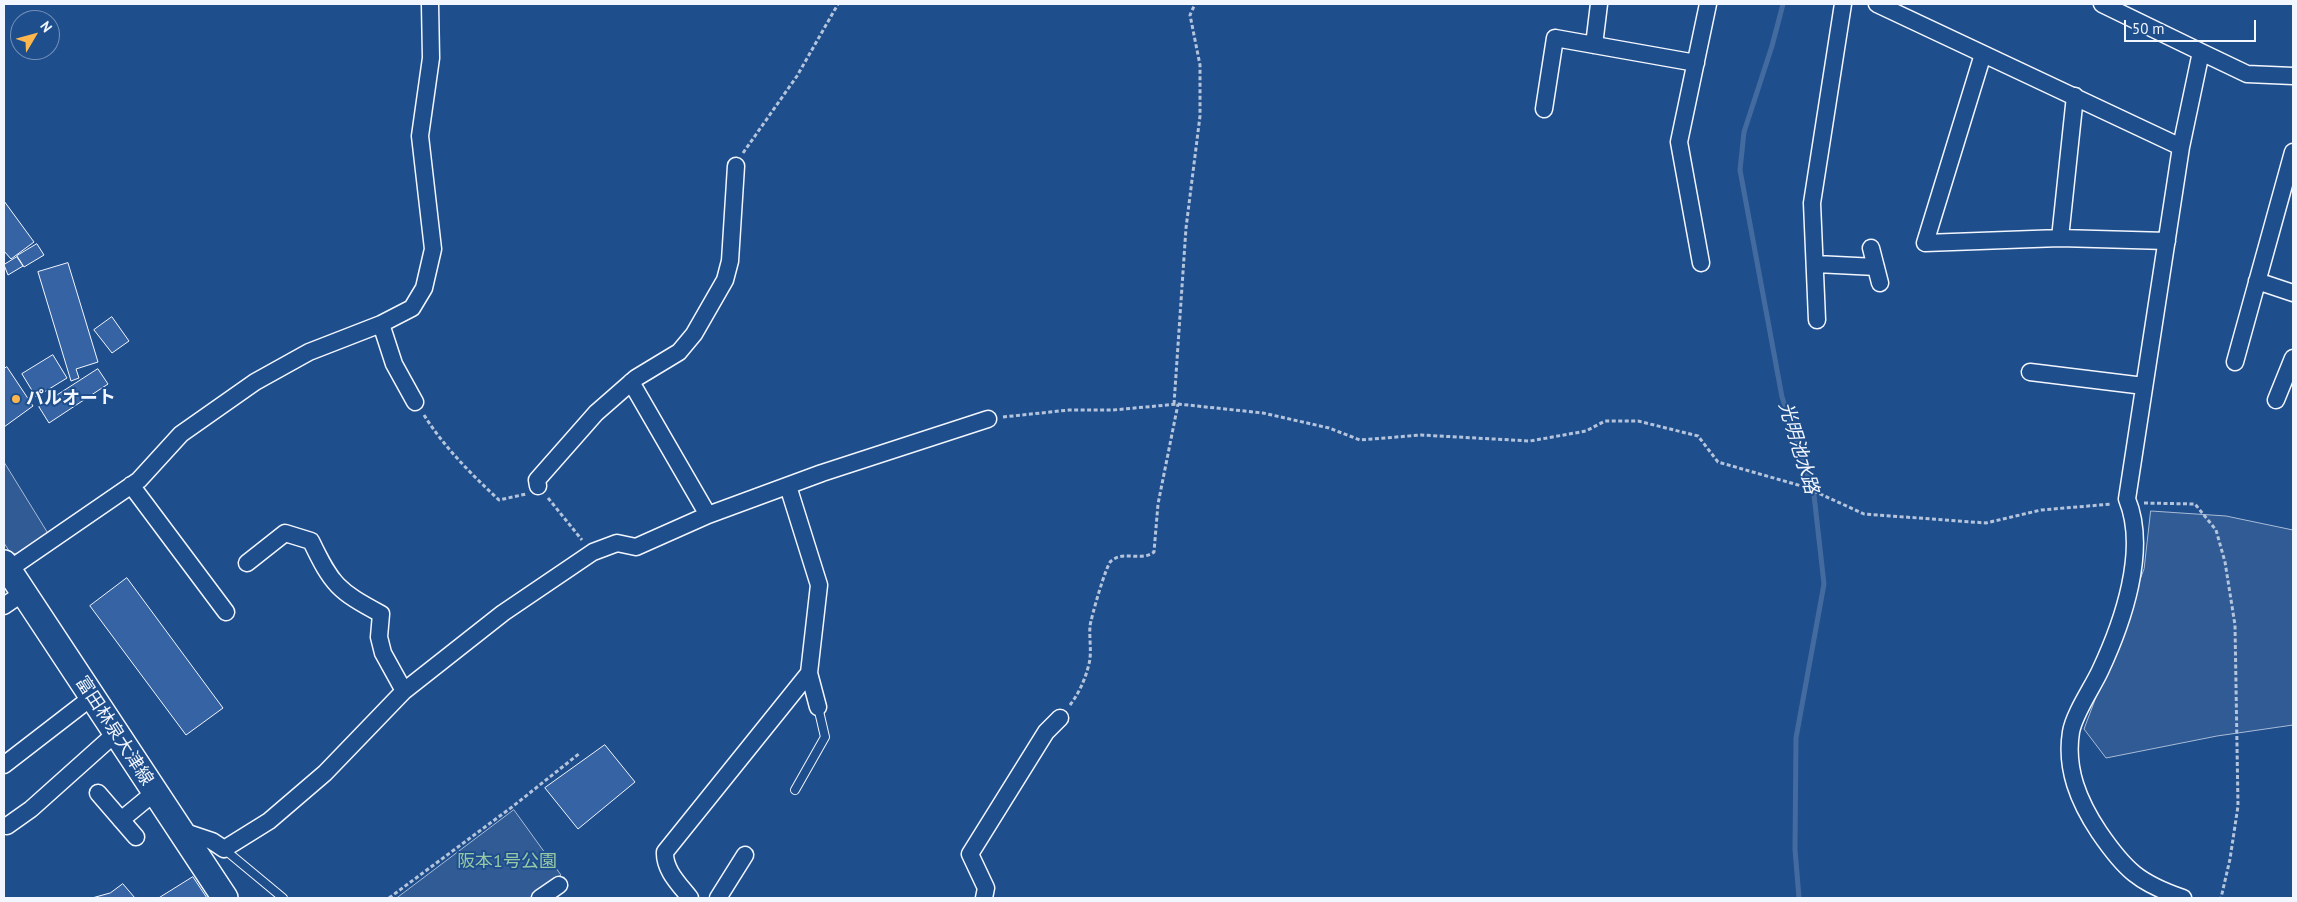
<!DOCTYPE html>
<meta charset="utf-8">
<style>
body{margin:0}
#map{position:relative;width:2297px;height:902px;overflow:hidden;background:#1f4e8c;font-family:"PT Sans",sans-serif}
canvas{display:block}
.frame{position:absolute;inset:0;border:5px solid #f2f6ff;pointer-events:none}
.north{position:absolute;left:10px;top:10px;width:50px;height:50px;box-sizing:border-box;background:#1f4e8c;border:1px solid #7391ba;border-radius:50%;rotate:53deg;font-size:14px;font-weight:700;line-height:20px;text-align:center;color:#f2f6ff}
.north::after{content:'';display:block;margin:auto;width:18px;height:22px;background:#ffb74d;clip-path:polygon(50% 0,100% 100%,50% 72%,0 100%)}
.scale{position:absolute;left:2124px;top:20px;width:132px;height:22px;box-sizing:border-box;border:2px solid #f2f6ff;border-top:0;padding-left:6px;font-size:15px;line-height:18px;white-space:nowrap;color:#f2f6ff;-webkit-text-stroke:4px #1f4e8c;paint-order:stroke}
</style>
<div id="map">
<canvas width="2297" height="902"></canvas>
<div class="frame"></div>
<div class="north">N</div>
<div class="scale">50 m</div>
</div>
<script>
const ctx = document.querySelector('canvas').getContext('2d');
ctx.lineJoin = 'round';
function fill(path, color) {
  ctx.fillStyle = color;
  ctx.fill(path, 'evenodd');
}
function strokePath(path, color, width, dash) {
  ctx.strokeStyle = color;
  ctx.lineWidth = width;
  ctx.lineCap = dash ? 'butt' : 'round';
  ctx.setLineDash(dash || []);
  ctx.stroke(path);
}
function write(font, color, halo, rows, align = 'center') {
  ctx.font = font + ' "PT Sans","Noto Sans JP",sans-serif';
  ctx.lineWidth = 4;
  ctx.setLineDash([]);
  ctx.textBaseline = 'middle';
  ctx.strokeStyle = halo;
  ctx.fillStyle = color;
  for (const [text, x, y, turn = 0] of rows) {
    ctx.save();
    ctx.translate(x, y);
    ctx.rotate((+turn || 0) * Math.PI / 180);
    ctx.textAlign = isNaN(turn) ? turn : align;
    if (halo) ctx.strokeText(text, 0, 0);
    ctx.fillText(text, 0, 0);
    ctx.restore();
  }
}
const built = new Path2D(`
 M4 462 49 535 27 552 11 554 4 543Z
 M2151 511 2226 516 2293 530V725L2217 736 2106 758 2084 729 2144 569Z
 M514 810 561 875 530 898H397Z`);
fill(built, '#305b95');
strokePath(built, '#a8bbd7', 1);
strokePath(new Path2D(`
 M1783 4 1772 46 1744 132 1740 170 1782 397 1814 495 1824 584 1796 738 1795 849 1799 898`), '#446ba0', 5);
const building = new Path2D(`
 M4 201 34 242 11 259 4 251Z
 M37 244 44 255 24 267 17 256Z
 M17 257 23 266 8 275 4 265Z
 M68 263 98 362 76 369 79 378 71 381 38 272Z
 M112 317 129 341 112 353 94 330Z
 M53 355 67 378 36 397 22 374Z
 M7 367 33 406 4 427V369Z
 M98 369 108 384 49 423 39 407Z
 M4 573 10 585 7 596 4 598Z
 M127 578 223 708 186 735 90 606Z
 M605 745 635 782 578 829 545 788Z
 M193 877 207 898H159Z
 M123 884 135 898H92L110 893Z`);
fill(building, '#3563a3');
strokePath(building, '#f2f6ff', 1);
const lane = new Path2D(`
 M795 790 825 737 818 707
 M224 849 283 898`);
const street = new Path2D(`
 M1877 4 2181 147 2127 499C2148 550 2123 622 2100 671 2092 688 2074 714 2071 732 2065 769 2079 802 2099 832 2125 870 2139 883 2183 898
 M2102 4 2201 52 2181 147
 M1594 45 1599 4
 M2201 52 2247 74 2293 76
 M1983 54 1925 243 2060 238 2167 241
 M1544 109 1555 38 1696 63
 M2060 238 2075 96
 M1871 248 1880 283
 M1701 263 1679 142 1708 4
 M1816 264 1876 267
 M2257 281 2293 293
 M1817 320 1812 203 1843 4
 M381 324 394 364 415 402
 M2235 362 2293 152
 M2030 372 2144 386
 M631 382 708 515
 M2276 400 2293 358
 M131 485 226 612
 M538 486 537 480 596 413 636 378 679 352 694 334 725 280 730 261 736 166
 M247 563 285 533 311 541C332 585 338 591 381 614L379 637 383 653 404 691
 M8 570 139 480 181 434 255 382 309 352 381 324 412 308 424 288 433 249 420 136 431 58 430 4
 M4 606 23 593
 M809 673 818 707
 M4 765 92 697
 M98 793 136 837
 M121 820 155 792
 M7 826 31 809 116 733
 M179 830 212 841 224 849 269 821 325 773 404 691 503 613 593 552 617 543 636 547 708 515 822 473 988 419
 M540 898 559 885
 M690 898C680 885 664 870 665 852L809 673 819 585 788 486
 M718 898 745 855
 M984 898 986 888 970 854 1046 732 1060 718`);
const primary = new Path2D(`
 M4 563 225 898`);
strokePath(lane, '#f2f6ff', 10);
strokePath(street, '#f2f6ff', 19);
strokePath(primary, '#f2f6ff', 28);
strokePath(new Path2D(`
 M743 153 797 76 838 4
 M1174 404 1186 228 1200 116V65L1190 15 1195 4
 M424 415C444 447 471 474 499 500L526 494
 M1003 417 1069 410H1113L1178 404 1263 413 1329 428 1360 440 1421 435 1530 441 1586 431 1605 421H1638L1698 436 1718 462 1805 487 1864 514 1986 523 2041 510 2112 504
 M548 498 582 540
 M2144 503 2195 504 2216 530 2225 562 2235 625 2238 806 2230 859 2221 898
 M1070 705C1079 693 1085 680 1089 664 1092 652 1089 638 1090 626 1091 618 1106 565 1111 561 1124 550 1141 562 1154 552L1158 504 1178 404
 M389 898 512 807 580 753`), '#b3c4dc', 3, [4, 2.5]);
strokePath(lane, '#1f4e8c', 8);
strokePath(street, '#1f4e8c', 16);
strokePath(primary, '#1f4e8c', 25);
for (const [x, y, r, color] of [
 [16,399,5,"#ffb74d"]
]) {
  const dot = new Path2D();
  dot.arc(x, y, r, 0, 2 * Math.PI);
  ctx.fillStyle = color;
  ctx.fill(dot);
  strokePath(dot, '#1f4e8c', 2);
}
write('bold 18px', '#f2f6ff', '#1f4e8c', [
 ["パルオート",26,399]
], 'left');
write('18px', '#f2f6ff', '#1f4e8c', [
 ["富田林泉大津線",114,731,57]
]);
write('18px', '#97c8a6', '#1f4e8c', [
 ["阪本1号公園",507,862]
]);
write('italic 19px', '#f2f6ff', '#1f4e8c', [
 ["光明池水路",1798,448,73]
]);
</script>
